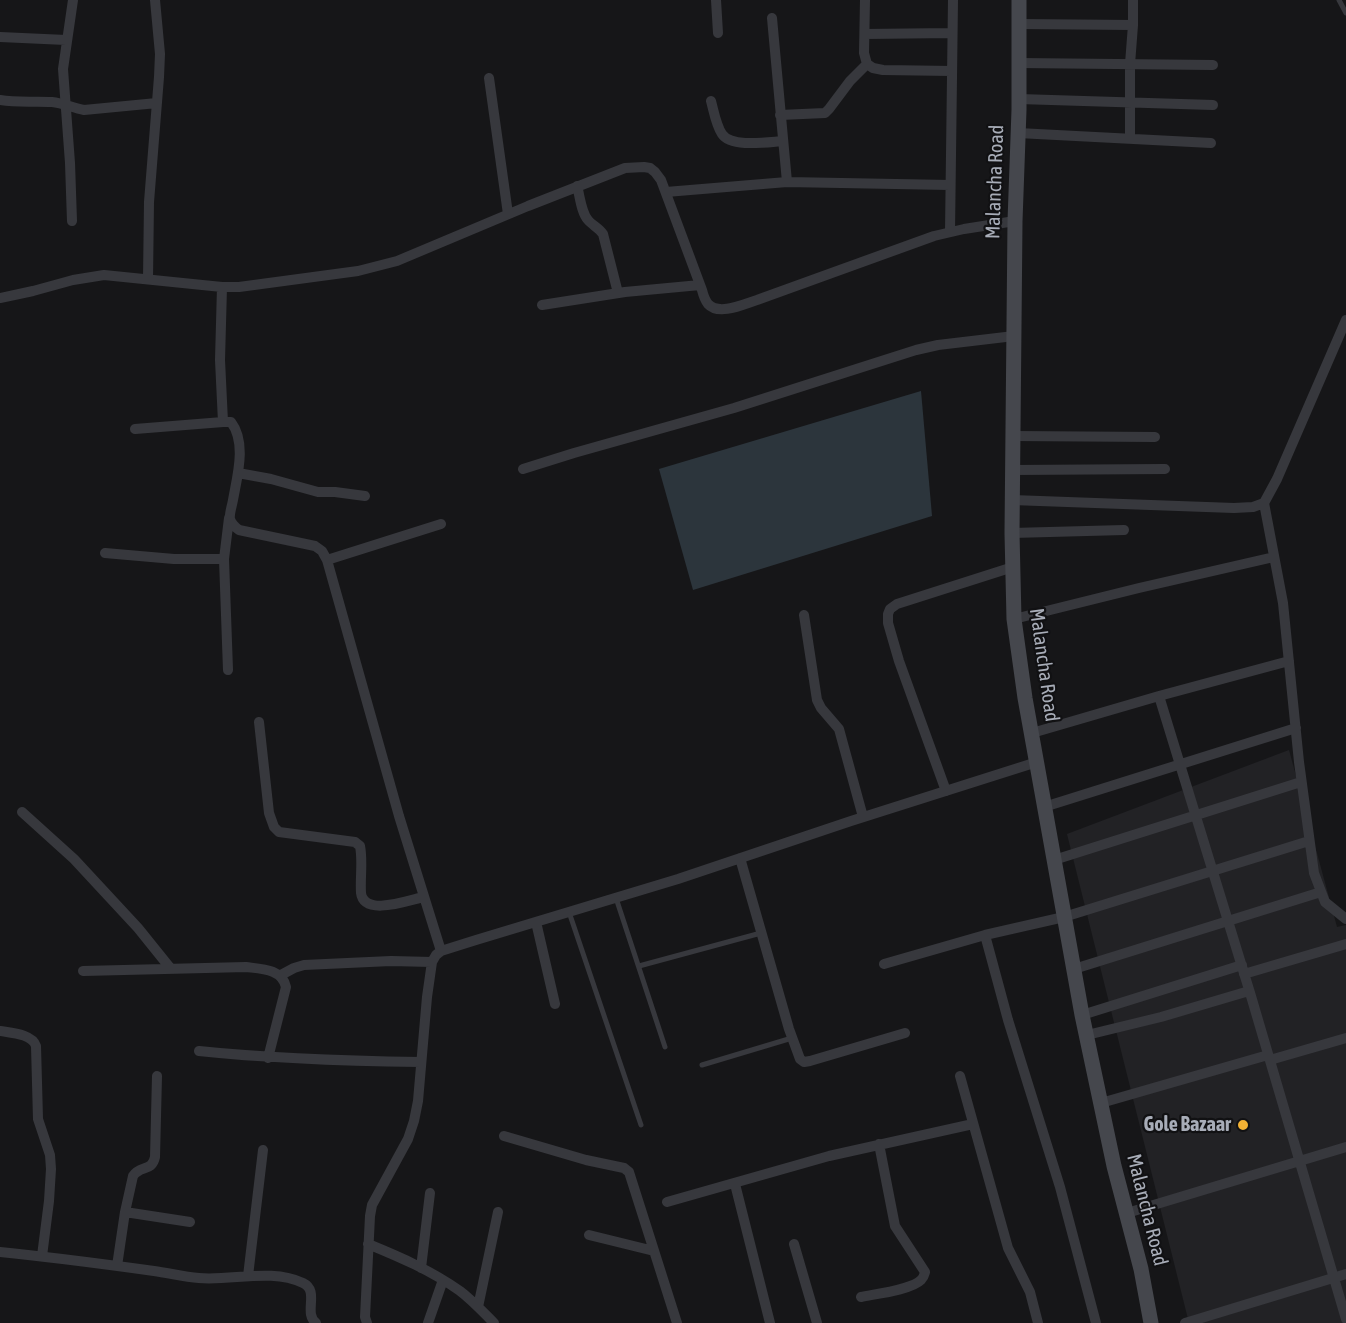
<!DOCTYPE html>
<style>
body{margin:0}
canvas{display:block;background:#161618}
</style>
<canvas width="1346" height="1323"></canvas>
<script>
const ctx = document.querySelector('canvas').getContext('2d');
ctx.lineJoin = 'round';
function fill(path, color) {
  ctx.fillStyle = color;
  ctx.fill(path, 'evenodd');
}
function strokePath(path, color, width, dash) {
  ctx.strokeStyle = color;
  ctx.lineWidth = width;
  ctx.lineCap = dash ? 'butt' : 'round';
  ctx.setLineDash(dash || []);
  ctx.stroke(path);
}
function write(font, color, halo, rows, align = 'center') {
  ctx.font = font + ' "Asap Condensed",sans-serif';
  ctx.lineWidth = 4.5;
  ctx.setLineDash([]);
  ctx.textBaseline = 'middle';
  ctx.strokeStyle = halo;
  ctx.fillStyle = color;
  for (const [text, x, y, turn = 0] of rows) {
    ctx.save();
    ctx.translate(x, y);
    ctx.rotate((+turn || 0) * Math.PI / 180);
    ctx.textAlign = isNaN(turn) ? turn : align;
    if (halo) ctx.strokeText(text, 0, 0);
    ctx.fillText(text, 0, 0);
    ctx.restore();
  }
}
fill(new Path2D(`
 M1289 750 1337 927 1346 925V1323H1189L1067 834Z`), '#222225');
fill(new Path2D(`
 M921 391 932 516 693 590 659 469Z`), '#2c353c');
strokePath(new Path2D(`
 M1339 0 1346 13
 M616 898 665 1047
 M569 912 641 1125
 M639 966 761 933
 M702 1065 792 1038`), '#37383d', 5);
strokePath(new Path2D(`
 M716 0 718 33
 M865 0 864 53 867 64 873 68 883 70 952 71
 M772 18 787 182
 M1019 24 1133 25
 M865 34 952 33
 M0 37 66 40
 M1019 63 1213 65
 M489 78 508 214
 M1019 99 1213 105
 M0 100C17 103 35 101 52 102 63 103 73 108 84 110L157 103
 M711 101C714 112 716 125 722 134 731 148 768 142 783 141
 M780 115 825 113 829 109 850 81 867 64
 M1018 133 1211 143
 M1130 139V64L1133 25V0
 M577 186C580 196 581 212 588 220 592 225 599 228 603 234L618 293
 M666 192 787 182 950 185
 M72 221 70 163 63 69 73 0
 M950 232 953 0
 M148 279 149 202 159 77 160 54 155 0
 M222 287 220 360 223 422
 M0 298 33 291 73 280 104 275 222 287H239L358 271 397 261 528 206 625 168 644 167 650 168 655 172 661 180 702 290C703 294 705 300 708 304 719 316 744 304 757 300L934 236 964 229 1015 221
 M542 305 625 292 700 285
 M135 429 223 422H231C247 443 237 477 233 500 232 506 229 514 230 519 231 523 235 527 239 530L315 546 322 551 327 560 399 816 441 951
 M1013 436 1155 437
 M523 469 574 453 734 408 916 350 938 345 1014 336
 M1013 470 1165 469
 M238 473 271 479 318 492H335L365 496
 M1012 500 1234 508 1253 507 1264 503 1277 479 1346 320
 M1264 503 1283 603 1299 762 1314 873 1325 902 1346 919
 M1012 533 1124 530
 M105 553 174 559H224
 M327 560 441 524
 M804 615 817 700 821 708 839 729 863 817
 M1014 619 1139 588 1274 557
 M228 670 224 559 229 518
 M1159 696 1251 996 1346 1319
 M259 722 269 813 274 827 279 832 355 842 360 846C363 861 360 877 361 893 364 917 409 900 424 897
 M1032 733 1159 696 1289 661
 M946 791 899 661 888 623V614L890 609 897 604 1013 567
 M1044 807 1296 728
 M22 812 74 859 138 928 171 969
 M740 858 789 1029 800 1059 804 1062 810 1061 905 1033
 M1054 860 1301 782
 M536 922 555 1004
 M985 935 1008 1020 1060 1187 1096 1323
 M884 964 985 935 1064 917 1309 841
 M1074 969 1321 892
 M83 971 246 967C262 969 282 969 286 987L268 1058
 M1244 974 1346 944
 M281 975 294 968 304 965 391 961 432 962
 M1082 1015 1242 965
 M0 1031C12 1033 32 1034 36 1046L38 1119 50 1155 51 1169 49 1201 42 1256
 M1087 1035 1161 1017 1249 991
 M199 1051C274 1059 346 1061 421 1062
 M1270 1060 1346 1038
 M960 1076 1008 1248 1030 1292 1038 1323
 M1101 1103 1268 1055
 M504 1136 586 1160 624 1168 629 1172 677 1323
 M735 1184 770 1323
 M667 1202 829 1156 973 1124
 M125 1212 190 1222
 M1127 1213 1346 1147
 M589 1235 654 1251
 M368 1244C400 1257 432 1271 460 1291 472 1300 483 1312 494 1323
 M794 1244 817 1323
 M0 1252C51 1257 103 1264 154 1271 169 1273 184 1277 199 1278 232 1281 272 1268 303 1283 320 1291 303 1313 316 1323
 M117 1266 125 1212 133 1176C140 1165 152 1172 155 1157L157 1076
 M421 1268 430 1193
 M248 1276 263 1150
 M861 1297C875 1294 911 1290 921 1280 924 1277 924 1276 925 1272L895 1226 879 1144
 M478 1307 498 1212
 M367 1323 365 1317 370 1216 372 1205 408 1139 414 1121 418 1101 427 997 432 962 436 955 441 951 476 940 678 879 851 821 1037 762
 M428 1323 443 1280
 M1185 1323 1346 1274`), '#37383d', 10);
strokePath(new Path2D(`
 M1019 0V110L1015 221 1012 533 1014 619 1025 698 1082 1015 1114 1166 1141 1269 1151 1323`), '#45474d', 15);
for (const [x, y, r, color] of [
 [1243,1125,6,"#f2b134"]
]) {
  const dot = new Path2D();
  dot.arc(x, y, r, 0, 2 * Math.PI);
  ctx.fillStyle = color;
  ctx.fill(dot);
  strokePath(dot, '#111113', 2);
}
write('20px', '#a8adb8', '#111113', [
 ["Malancha Road",995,182,-88],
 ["Malancha Road",1044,665,82],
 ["Malancha Road",1147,1210,76]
]);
write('bold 20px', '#a8adb8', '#111113', [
 ["Gole Bazaar",1231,1125]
], 'right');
</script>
